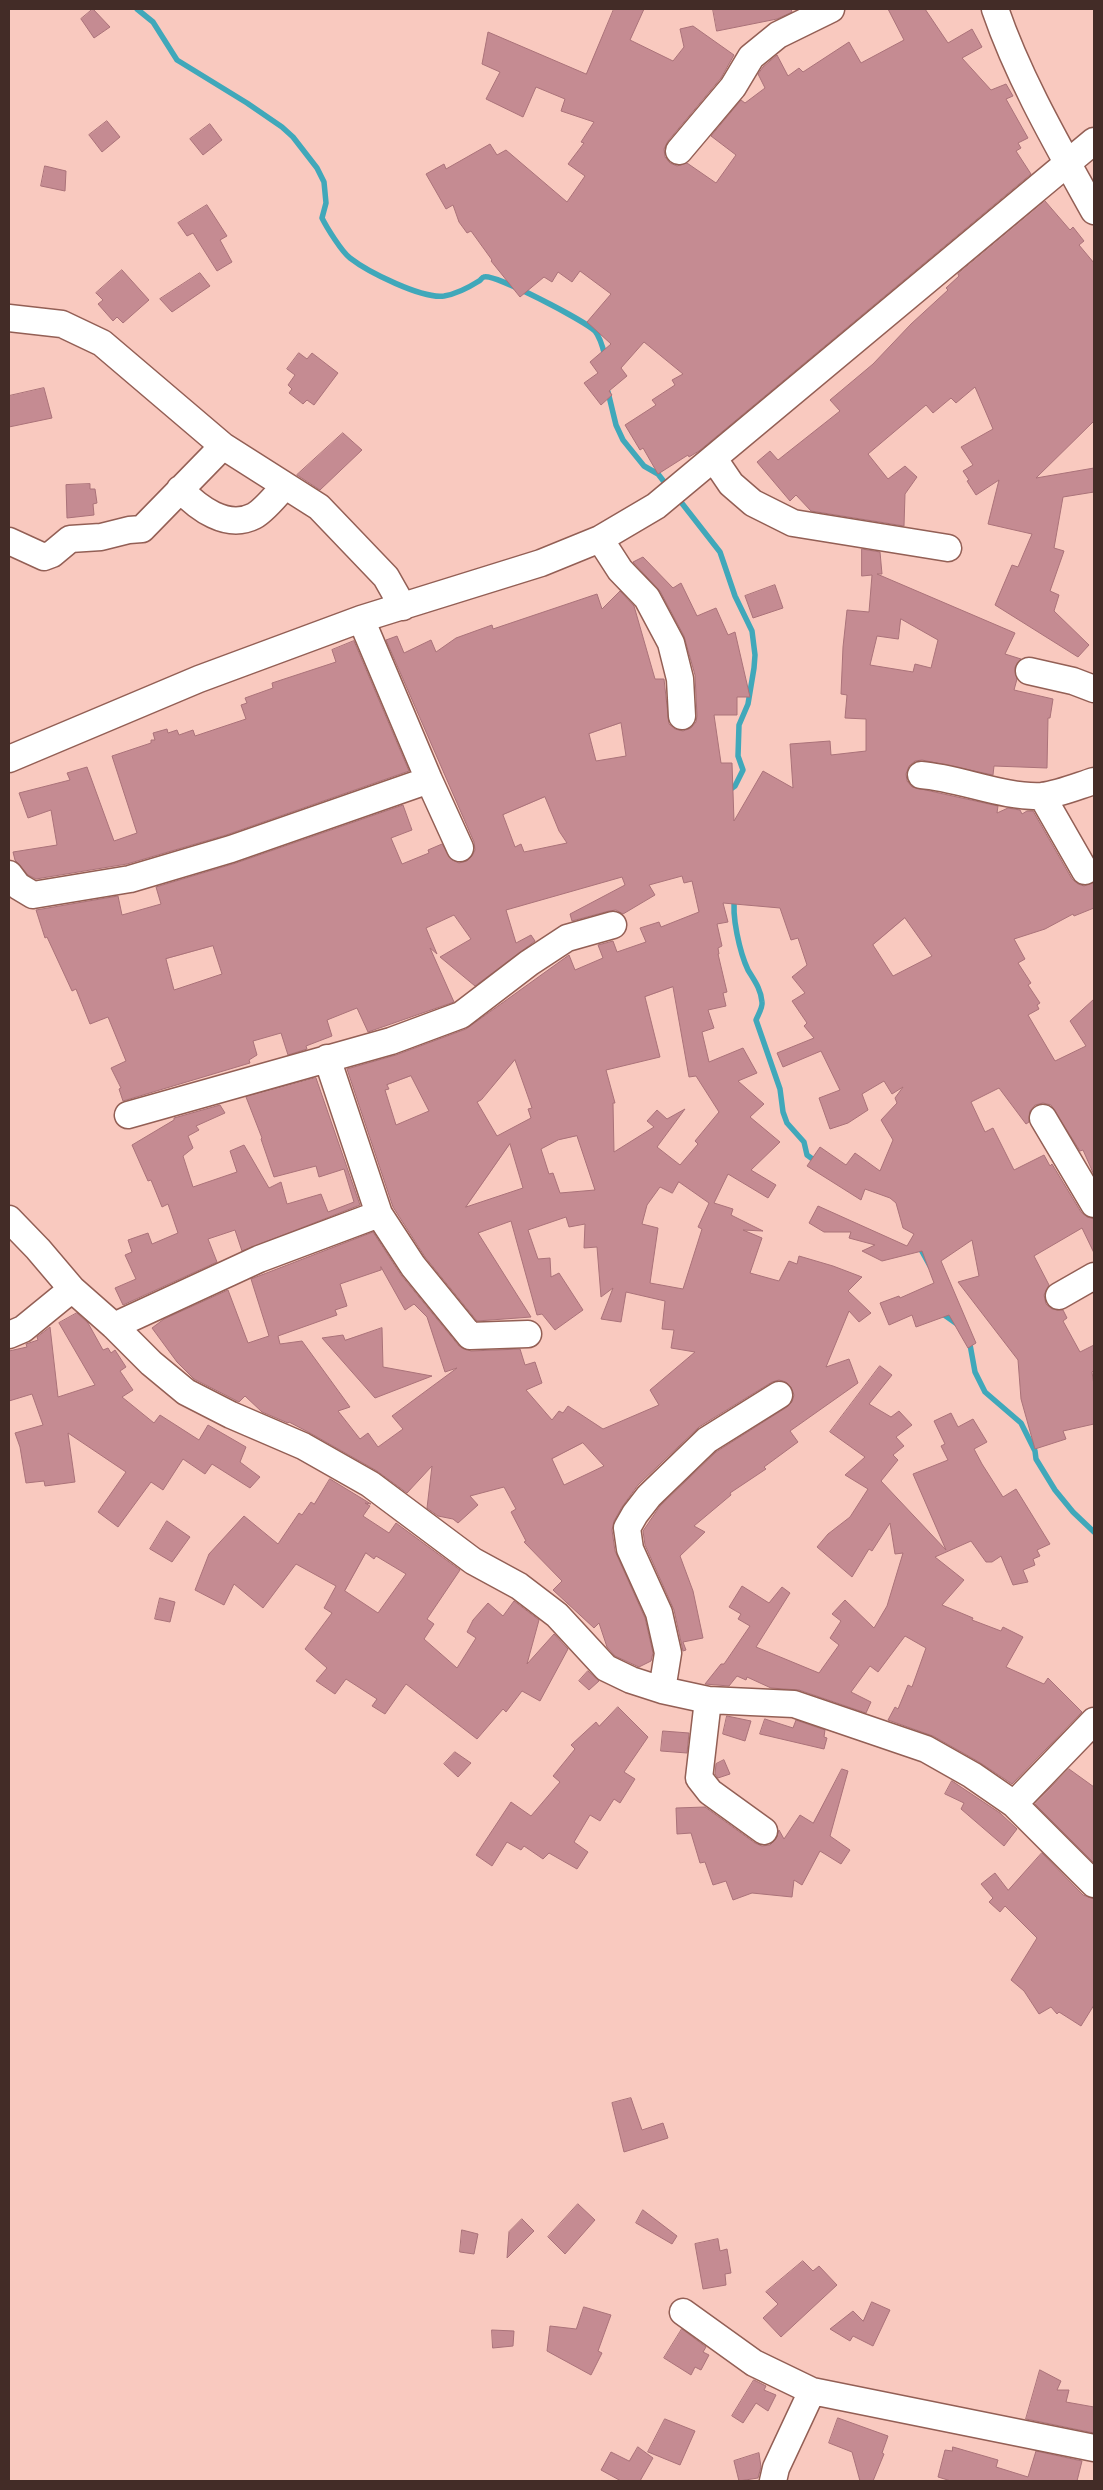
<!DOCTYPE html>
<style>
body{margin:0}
#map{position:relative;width:1103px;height:2490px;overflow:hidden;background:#f9c9bf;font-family:Overpass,sans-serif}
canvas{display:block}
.frame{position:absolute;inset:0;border:10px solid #432c27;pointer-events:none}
</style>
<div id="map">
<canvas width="1103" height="2490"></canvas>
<div class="frame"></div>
</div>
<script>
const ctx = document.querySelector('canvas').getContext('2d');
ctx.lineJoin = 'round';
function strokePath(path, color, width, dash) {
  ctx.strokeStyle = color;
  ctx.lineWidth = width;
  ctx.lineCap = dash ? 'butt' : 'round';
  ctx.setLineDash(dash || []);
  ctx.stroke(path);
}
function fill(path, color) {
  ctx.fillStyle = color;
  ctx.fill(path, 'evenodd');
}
strokePath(new Path2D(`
 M137 9 153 22 177 60 247 103 282 127 293 137 317 168 324 182 326 203 322 218C327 228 342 252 350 258 368 272 422 299 444 296 456 294 468 288 479 281 481 280 482 277 484 277 494 273 585 321 595 331 600 337 603 348 605 356
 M608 392 616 425 623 440 644 466 658 474 669 488
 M677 497 720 552 735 596 752 631 755 655 754 668 748 704 739 725 738 756 743 770 735 786 728 791
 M735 897C731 915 740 953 748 970 754 980 761 989 762 1002 763 1007 758 1015 756 1020L780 1089 783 1112 787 1123 804 1142 807 1155 818 1163
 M919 1246 930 1266
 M940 1312 957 1324
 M969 1339 975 1372 985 1392 1021 1423 1035 1451 1036 1459 1055 1490 1073 1512 1094 1532`), '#40a8ba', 5.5);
const building = new Path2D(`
 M93 9 110 27 94 38 81 19Z
 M614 9H644L630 40 673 61 684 47 680 29 693 26 734 55 721 78 668 141 664 149 665 157 670 163 677 166 687 163 716 183 736 155 711 136 741 100 745 103 765 88 758 74 763 67 777 55 788 76 799 68 803 72 849 42 861 63 904 40 888 9H925L948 43 972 29 982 47 962 58 991 90 1006 84 1013 96 1006 99 1028 138 1018 143 1021 148 1016 151 1031 174 699 451 689 457 688 455 658 474 643 448 640 450 625 425 656 405 652 400 675 385 672 380 683 374 644 342 621 368 627 376 609 391 612 395 601 405 584 383 598 373 590 362 611 344 587 322 611 294 580 271 572 282 558 272 552 282 544 277 520 297 491 261 492 260 471 231 467 233 459 222 453 205 446 209 426 174 444 164 446 169 490 144 497 155 506 150 567 202 585 176 568 164 584 143 581 142 594 122 561 111 565 99 536 87 523 117 486 99 500 72 482 64 488 32 586 74Z
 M713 9H791L792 12 777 19 717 31Z
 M107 121 120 137 102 152 89 135Z
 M210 124 222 140 203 155 190 139Z
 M45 166 66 171 65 191 41 186Z
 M1045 201 1070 230 1073 227 1084 241 1079 245 1094 263V421L1036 478 1094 468V492L1063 497 1054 548 1064 551 1050 591 1059 595 1054 611 1089 645 1078 657 995 605 1012 565 1018 567 1032 534 988 524 999 480 976 495 967 481 969 480 963 471 973 465 961 447 993 429 975 387 956 403 951 398 933 413 926 405 868 454 888 479 905 466 917 477 905 494 904 526 811 511 796 495 790 501 757 462 770 451 778 460 840 411 830 400 873 364 911 324 948 290 946 288 959 276 958 274Z
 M207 205 227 236 220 240 232 262 217 271 193 233 187 236 178 223Z
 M122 270 149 300 123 323 117 317 113 321 98 304 103 300 96 293Z
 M200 273 210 286 172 312 160 299Z
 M299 353 307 359 312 353 338 373 314 405 307 400 303 404 289 393 292 389 288 385 295 375 287 369Z
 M44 388 52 418 9 427V396Z
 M343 433 362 450 320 490 297 475Z
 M90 484V489H95L97 503 93 504 94 515 67 518 66 485Z
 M862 549 880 552 882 574H877L1015 633 1005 654 1021 659 1015 667 1017 679 1014 690 1053 699 1050 718H1048L1047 768 994 766 993 775 922 760 915 761 909 766 906 774 907 781 912 787 998 806 997 813 1008 808 1020 810 1022 814 1027 811H1033L1072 879 1078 884 1084 886 1094 882V908L1074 916 1073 914 1045 929 1014 939 1025 959 1018 963 1031 983 1028 985 1040 1003 1037 1005 1039 1009 1028 1015 1055 1061 1086 1046 1070 1021 1094 999V1175L1083 1150 1080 1151 1051 1105 1043 1103 1035 1105 1030 1111 1029 1122 1026 1124 999 1088 971 1102 985 1132 993 1128 1014 1170 1044 1155 1050 1166 1052 1164 1081 1212 1087 1217 1094 1219V1253L1082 1228 1034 1256 1049 1285 1044 1295 1046 1304 1052 1309 1063 1310 1067 1318 1063 1321 1080 1352 1094 1345V1370L1092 1372 1094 1385V1424L1063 1431 1066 1439 1035 1449 1021 1399 1018 1360 958 1282 979 1276 972 1240 941 1261 976 1343 968 1348 949 1315 916 1327 912 1315 889 1325 880 1303 899 1296 900 1298 934 1283 922 1251 882 1261 862 1251 875 1245 849 1238 851 1232H824L809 1223 818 1206 907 1246 914 1234 903 1228 896 1203 890 1198 865 1189 861 1200 807 1166 820 1147 846 1165 855 1153 880 1171 893 1140 881 1120 897 1103 895 1098 903 1087 892 1094 884 1081 862 1094 868 1110 848 1123 830 1129 819 1098 840 1090 821 1051 783 1067 777 1053 814 1038 804 1026 807 1023 792 1001 805 993 792 977 807 965 798 938 791 940 780 908 723 903 728 922 717 924 722 946 718 948 719 954H718L727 992 723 993 726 1006 708 1010 714 1028 702 1032 709 1062 743 1048 757 1073 738 1081 764 1104 750 1117 780 1142 751 1170 776 1185 768 1198 728 1174 714 1203 733 1209 731 1215 763 1231 743 1230 762 1238 750 1273 779 1281 789 1261 797 1264 799 1256 833 1266 862 1277 848 1291 871 1313 859 1322 849 1311 826 1367 849 1359 858 1383 790 1431 798 1442 764 1467 766 1469 730 1493 731 1495 694 1526 705 1532 680 1556 693 1591 703 1638 683 1642 686 1650 683 1651 674 1610 645 1545 643 1531 660 1506 716 1452 787 1407 792 1402 794 1395 791 1387 786 1382 779 1380 772 1382 699 1427 638 1485 622 1507 614 1521 612 1530 615 1551 645 1618 653 1653 651 1661 639 1667 615 1656 607 1647 599 1623 594 1628 553 1590 562 1581 524 1542 526 1541 511 1512 516 1509 504 1487 470 1496 478 1505 458 1523 453 1519 438 1516 427 1508 432 1466 407 1493 377 1471 310 1433 289 1422 288 1423 262 1412 245 1396 239 1402 194 1379 177 1362 152 1328 164 1319 228 1290 248 1343 269 1336 251 1279 373 1232 401 1275 459 1346 471 1351 520 1349 525 1365 535 1362 542 1383 526 1390 552 1420 559 1411 563 1413 568 1406 603 1429 659 1405 650 1390 695 1352 671 1348 674 1330 662 1329 665 1301 626 1292 621 1322 601 1319 613 1288 601 1297 597 1247 584 1248 585 1224 569 1227 566 1217 528 1230 538 1259 550 1258 551 1277 559 1273 583 1310 555 1330 542 1314 537 1315 511 1221 478 1233 531 1317 477 1321 425 1257 393 1207 347 1069 396 1055 466 1029 569 955 575 970 603 958 598 945 613 941 617 952 646 942 640 928 659 922 661 927 699 912 692 881 684 883 682 876 649 885 655 895 623 914 616 910 609 911 572 921 570 914 625 885 622 877 506 910 516 943 531 935 535 941 475 986 440 957 471 939 454 915 426 928 437 954 430 948 454 1002 368 1032 357 1008 327 1020 332 1036 306 1046 307 1049 288 1055 281 1033 253 1041 257 1055 249 1060 250 1063 123 1101 119 1089 121 1088 111 1068 126 1061 108 1017 90 1024 76 989 72 991 47 937 45 938 36 910 118 896 122 915 161 904 156 887 236 863 403 805 412 830 391 838 402 864 429 853 428 850 442 844 452 860 459 863 467 861 472 856 475 850 474 842 386 640 397 636 404 653 431 640 436 652 456 638 492 625 493 629 597 594 602 609 620 591 634 606 655 679H664L669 724 675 729 683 731 691 728 696 722 697 716 695 675 684 636 660 591 633 562 643 557 673 588 681 583 697 616 716 608 728 635 735 632 750 697H737V715H714L721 763H732L734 821 763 771 793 788 790 744 830 741 831 755 866 751V719L845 718 847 695 841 694 843 647 847 610 869 612 872 575 862 576ZM901 619 938 640 931 668 915 664 913 672 870 665 877 636 898 639ZM621 723 626 756 596 761 589 734ZM545 797 559 831 567 843 524 852 521 844 515 847 503 815ZM905 918 932 956 893 976 873 945ZM213 946 222 974 174 990 166 959ZM673 987 689 1077 696 1076 719 1112 695 1141 698 1144 680 1165 657 1147 685 1109 667 1119 657 1110 647 1121 654 1127 614 1152 613 1103H615L606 1070 660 1057 645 997ZM515 1060 532 1108 528 1109 531 1118 497 1136 477 1102 481 1100ZM411 1076 429 1111 396 1125 385 1090 389 1089 387 1085ZM577 1136 595 1190 560 1193 553 1173 549 1174 541 1149 558 1140ZM510 1144 523 1188 466 1207ZM679 1182 709 1203 698 1227 702 1229 683 1289 650 1283 658 1228 642 1224 647 1205 660 1187 672 1193ZM381 1267 405 1310 414 1304 427 1317 445 1372 457 1368 392 1416 403 1429 378 1447 368 1433 360 1439 338 1411 350 1407 302 1341 280 1344 278 1336 337 1315 335 1310 347 1306 340 1284 381 1270ZM583 1443 604 1466 564 1485 552 1459Z
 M775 585 783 608 753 618 745 596Z
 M354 641 409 771 226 835 127 864 36 879 28 875 15 860 13 852 57 845 51 810 28 818 19 793 70 780 67 773 87 767 114 841 137 833 112 756 151 743V740H155L153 733 167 729 168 733 177 730 179 735 193 730 195 736 246 719 241 705 247 703 245 698 273 688 272 683 336 662 332 650Z
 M316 1078 360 1205 242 1251 235 1230 208 1239 217 1262 123 1305 115 1288 136 1279 125 1255 132 1252 128 1240 148 1233 152 1244 178 1233 168 1204 162 1207 151 1180 148 1181 132 1145 174 1120V1118L220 1105 225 1113 196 1126 199 1130 188 1136 193 1148 183 1156 193 1187 237 1172 230 1151 244 1145 269 1188 281 1182 287 1204 321 1194 328 1212 354 1202 344 1169 319 1177 316 1166 274 1177 261 1139 262 1138 246 1097Z
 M77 1313 88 1323 103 1350 108 1348 111 1353 115 1350 126 1367 120 1371 133 1390 122 1397 154 1423 160 1415 199 1440 208 1425 246 1447 240 1462 260 1477 250 1488 212 1464 205 1474 183 1459 163 1490 151 1482 118 1527 98 1512 126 1472 68 1433 75 1482 45 1486 44 1481 26 1483 20 1447 15 1433 43 1425 32 1394 9 1401V1351L27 1347 26 1344 38 1340 37 1337 50 1327 58 1397 95 1385 59 1323Z
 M382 1328 383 1367 432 1376 375 1398 322 1338 343 1335 345 1340Z
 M880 1366 892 1375 869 1404 891 1417 899 1411 912 1425 896 1437 904 1446 893 1455 898 1460 881 1481 946 1550 913 1474 948 1460 941 1446 945 1444 934 1421 951 1413 958 1427 973 1419 987 1442 974 1449 982 1464 1003 1497 1016 1489 1050 1544 1037 1550 1040 1556 1033 1559 1035 1565 1023 1570 1028 1582 1013 1585 1001 1556 992 1562H986L971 1541 935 1557 964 1580 942 1605 973 1618 972 1620 1001 1631 1003 1627 1023 1637 1006 1667 1044 1684 1048 1678 1082 1712 1012 1784 979 1762 933 1736 888 1720 895 1707 898 1709 908 1685 912 1687 926 1648 905 1636 878 1672 870 1666 851 1692 871 1702 866 1713 799 1690 771 1688 747 1677 746 1680 737 1676 729 1686 705 1684 721 1664H724L750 1626 738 1619 741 1614 729 1607 742 1586 769 1603 782 1587 790 1593 756 1647 819 1673 839 1645 830 1638 841 1621 832 1614 845 1600 874 1628 887 1606 903 1553 895 1554 890 1523 872 1551 869 1549 852 1577 817 1547 828 1534 850 1517 868 1489 845 1475 865 1457 830 1432Z
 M330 1479 371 1504 365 1503 370 1506 363 1516 389 1533 396 1523 460 1570 427 1619 434 1624 424 1639 457 1668 476 1638 467 1632 473 1620 488 1603 503 1616 514 1601 539 1620 527 1664 554 1634 568 1649 540 1701 522 1691 506 1712 503 1709 477 1739 406 1684 385 1714 372 1706 377 1699 346 1679 335 1694 316 1681 327 1668 305 1649 332 1613 324 1608 336 1586 296 1564 263 1608 234 1584 224 1605 195 1590 209 1554 244 1516 278 1544 299 1513 302 1515 311 1502 314 1504ZM366 1553 374 1559 376 1556 406 1574 378 1613 345 1591Z
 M167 1521 190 1537 172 1562 150 1549Z
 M160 1598 175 1602 170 1622 155 1619Z
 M588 1671 599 1681 589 1690 579 1681Z
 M618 1707 648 1737 624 1772 635 1779 620 1803 614 1799 600 1821 590 1815 574 1842 588 1852 577 1869 549 1853 543 1859 524 1846 521 1850 507 1842 492 1866 476 1855 511 1802 531 1816 560 1782 553 1776 575 1749 571 1745 596 1722 599 1726Z
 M727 1716 751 1721 745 1741 723 1734Z
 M765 1719 793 1728 796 1720 825 1730 824 1737 827 1738 824 1749 760 1734Z
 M663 1731 689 1733 687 1753 661 1751Z
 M455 1752 471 1763 458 1777 444 1764Z
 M724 1760 730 1774 718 1778 715 1774 716 1764Z
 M842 1769 848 1771 830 1836 850 1850 841 1864 820 1851 802 1885 794 1880 792 1897 752 1893 733 1900 726 1881 713 1885 705 1862 700 1863 691 1833 677 1834 676 1808 705 1807 755 1843 762 1846 770 1845 776 1839 779 1830 784 1839 800 1815 813 1823Z
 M1069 1769 1094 1787V1863L1035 1804Z
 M952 1781 1000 1813 1017 1829 1004 1846 961 1809 964 1803 945 1794Z
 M1042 1853 1083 1895 1094 1899V2005L1081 2026 1059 2012 1057 2014 1051 2007 1039 2014 1024 1991 1011 1980 1037 1938 1005 1906 1000 1912 989 1902 993 1898 981 1884 995 1873 1008 1890Z
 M631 2098 642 2130 663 2123 668 2138 624 2152 612 2103Z
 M578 2204 595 2220 565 2254 548 2237Z
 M643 2210 677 2236 672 2244 636 2223Z
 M522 2219 534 2231 507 2258 509 2232Z
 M462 2230 478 2234 474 2254 460 2252Z
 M718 2239 720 2251 727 2249 731 2273 725 2274 726 2285 703 2289 695 2244Z
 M803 2261 813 2271 819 2266 837 2285 781 2337 763 2318 778 2304 766 2292Z
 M872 2302 890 2310 873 2346 853 2336 850 2341 830 2329 853 2311 863 2321Z
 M584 2307 611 2315 598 2351 602 2353 591 2375 547 2351 550 2326 576 2329Z
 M682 2329 706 2347 703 2352 709 2355 701 2370 695 2367 691 2375 664 2358Z
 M492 2330 514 2331 513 2346 493 2348Z
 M1040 2370 1061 2381 1057 2390H1069L1066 2402 1094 2407V2433L1026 2419Z
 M754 2380 766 2386 764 2390 776 2395 768 2411 756 2403 743 2423 732 2416Z
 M838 2418 888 2436 882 2453 884 2454 873 2481H860L852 2452 829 2443Z
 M665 2419 695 2431 680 2465 648 2452Z
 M638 2447 653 2458 640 2481H621L601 2470 611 2452 629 2461Z
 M953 2447 998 2460 996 2467 1028 2477 1036 2451 1082 2461 1077 2481H951L938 2477 945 2450 952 2451Z
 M759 2453 761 2467 758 2478 739 2481 734 2461Z`);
fill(building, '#c58b92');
strokePath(building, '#aa7279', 1);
const minor = new Path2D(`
 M995 9C1019 79 1058 146 1094 211
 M679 151 733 87 751 57 778 35 831 9
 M9 318 62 324 102 343 223 446 319 507 386 577 403 607
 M714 459 731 484 753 503 793 523 948 548
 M180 489C198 508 227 530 254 516 265 510 276 495 285 486
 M600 539 620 570 647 598 671 643 680 679 682 716
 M9 541 44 557 52 554 70 539 101 537 129 530 142 529 223 446
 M361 619 429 780 460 848
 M1029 671 1073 681 1094 689
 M9 759 199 679 361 619 541 563 600 539 656 506 1094 141
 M921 775C960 778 1003 798 1042 796 1059 794 1078 786 1094 781
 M1042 796 1085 871
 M9 874 18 886 33 895 130 879 231 849 429 780
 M128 1115 391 1041 461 1015 529 963 567 938 613 925
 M1043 1118 1094 1204
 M379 1214 413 1266 470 1336 528 1334
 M9 1219 38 1249 72 1289 114 1326 151 1363 186 1392 231 1415 303 1446 370 1484 473 1561 519 1586 557 1615 606 1668 631 1680 662 1690 708 1700 794 1704 926 1749 972 1775 1014 1804 1094 1884
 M1059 1296 1094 1276
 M114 1326 259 1259 379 1214 327 1058
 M9 1335 23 1329 72 1289
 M662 1690 668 1653 659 1613 630 1549 627 1528 635 1514 649 1496 707 1440 779 1395
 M708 1700 699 1778 710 1792 764 1831
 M1014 1804 1094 1721
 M683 2312 754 2363 812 2391 1094 2448
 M773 2481 776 2468 812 2391`);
strokePath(minor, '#935f55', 29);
strokePath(minor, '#fff', 26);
</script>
